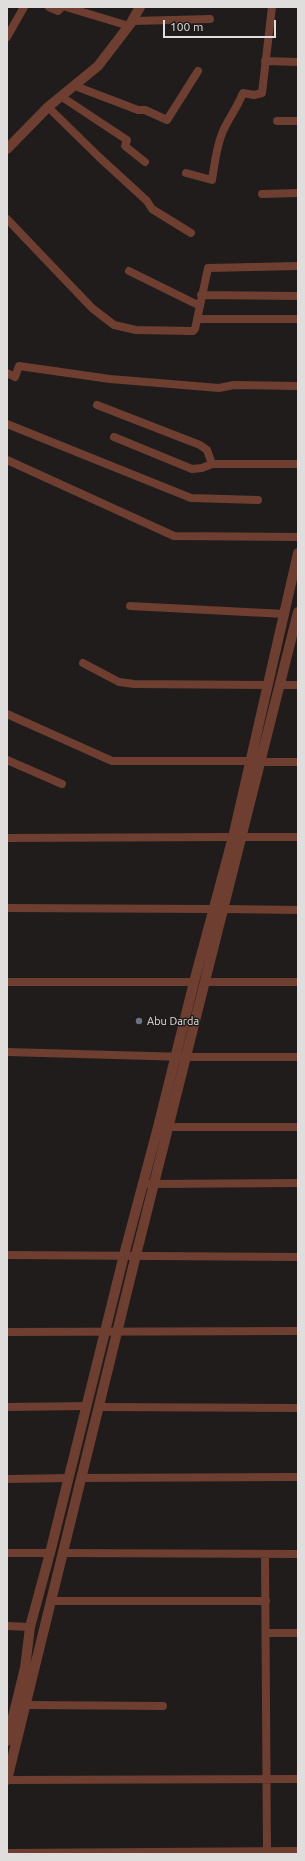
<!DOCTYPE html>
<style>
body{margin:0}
#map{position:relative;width:305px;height:1861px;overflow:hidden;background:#1f1c1b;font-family:Ubuntu,sans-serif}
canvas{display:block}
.frame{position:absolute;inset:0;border:8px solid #e0dedd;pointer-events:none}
.scale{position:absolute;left:163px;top:20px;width:113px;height:18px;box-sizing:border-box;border:2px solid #e0dedd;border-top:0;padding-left:5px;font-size:12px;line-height:14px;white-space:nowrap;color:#e0dedd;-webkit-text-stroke:3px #1f1c1b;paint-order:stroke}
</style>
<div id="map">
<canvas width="305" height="1861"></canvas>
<div class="frame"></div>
<div class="scale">100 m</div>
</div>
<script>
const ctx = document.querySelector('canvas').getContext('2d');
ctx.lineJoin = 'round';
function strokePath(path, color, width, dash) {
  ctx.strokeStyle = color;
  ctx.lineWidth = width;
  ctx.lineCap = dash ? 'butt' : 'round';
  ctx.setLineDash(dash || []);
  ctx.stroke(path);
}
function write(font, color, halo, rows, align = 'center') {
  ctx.font = font + ' Ubuntu,sans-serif';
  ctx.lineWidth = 3;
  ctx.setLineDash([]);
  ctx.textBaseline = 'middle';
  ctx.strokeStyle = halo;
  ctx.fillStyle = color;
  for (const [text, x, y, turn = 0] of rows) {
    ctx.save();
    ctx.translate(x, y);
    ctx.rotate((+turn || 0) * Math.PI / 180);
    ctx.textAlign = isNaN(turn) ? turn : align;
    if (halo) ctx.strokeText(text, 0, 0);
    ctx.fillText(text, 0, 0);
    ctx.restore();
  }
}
strokePath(new Path2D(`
 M49 7 58 11 62 7
 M66 7 129 26
 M133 21 210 19
 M7 37 24 7
 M265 61 298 62
 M75 86 138 110H145L167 120 198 71
 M62 97 127 140 125 146 145 162
 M48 107 99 157 147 201 152 209 191 233
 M277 121H298
 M186 173 212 180C215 163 216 147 223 131 229 118 238 106 243 93L254 95 262 93 272 7
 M262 194 298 193
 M7 219 92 308 114 325 136 330 193 331 195 329 208 268 298 266
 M129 271 200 306
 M201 295 298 296
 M197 319H298
 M7 373 15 377 19 366 110 379 219 388 234 385 298 386
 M97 405 200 445 207 450 212 464
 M7 424 191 498 258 500
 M114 437 192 469 202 468 212 464H298
 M7 460 174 536 298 537
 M130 606 285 614
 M83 663 119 682 134 684 267 685
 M279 685H298
 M7 714 112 761H250
 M7 760 62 784
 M261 762H298
 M242 837H298
 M7 838 233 837
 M7 908 214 909
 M224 909 298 910
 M7 982H194
 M205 982H298
 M7 1052 186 1057H298
 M163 1127H298
 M149 1184 298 1183
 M7 1255 298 1257
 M7 1332 298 1331
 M7 1407 86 1406
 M99 1407 298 1408
 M81 1478 298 1477
 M7 1479 69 1478
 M7 1553H50
 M63 1553 298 1554
 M265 1555 267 1854
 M51 1601H266
 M7 1626 30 1627
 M266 1633H298
 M26 1705 163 1706
 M7 1780 298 1779
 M7 1853 298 1851`), '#6e3e31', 8);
strokePath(new Path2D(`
 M7 149 48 107 98 66 131 23 140 7
 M7 1741 25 1668 30 1627 50 1553 124 1255 158 1127 194 982 233 837 298 553
 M7 1780 136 1255 298 612`), '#6e3e31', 10);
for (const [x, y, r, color] of [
 [139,1021,4,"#6b7280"]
]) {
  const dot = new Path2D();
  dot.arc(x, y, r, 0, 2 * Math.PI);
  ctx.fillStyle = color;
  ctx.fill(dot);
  strokePath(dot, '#1f1c1b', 1.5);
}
write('11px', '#e0dedd', '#1f1c1b', [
 ["Abu Darda",147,1021]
], 'left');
</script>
